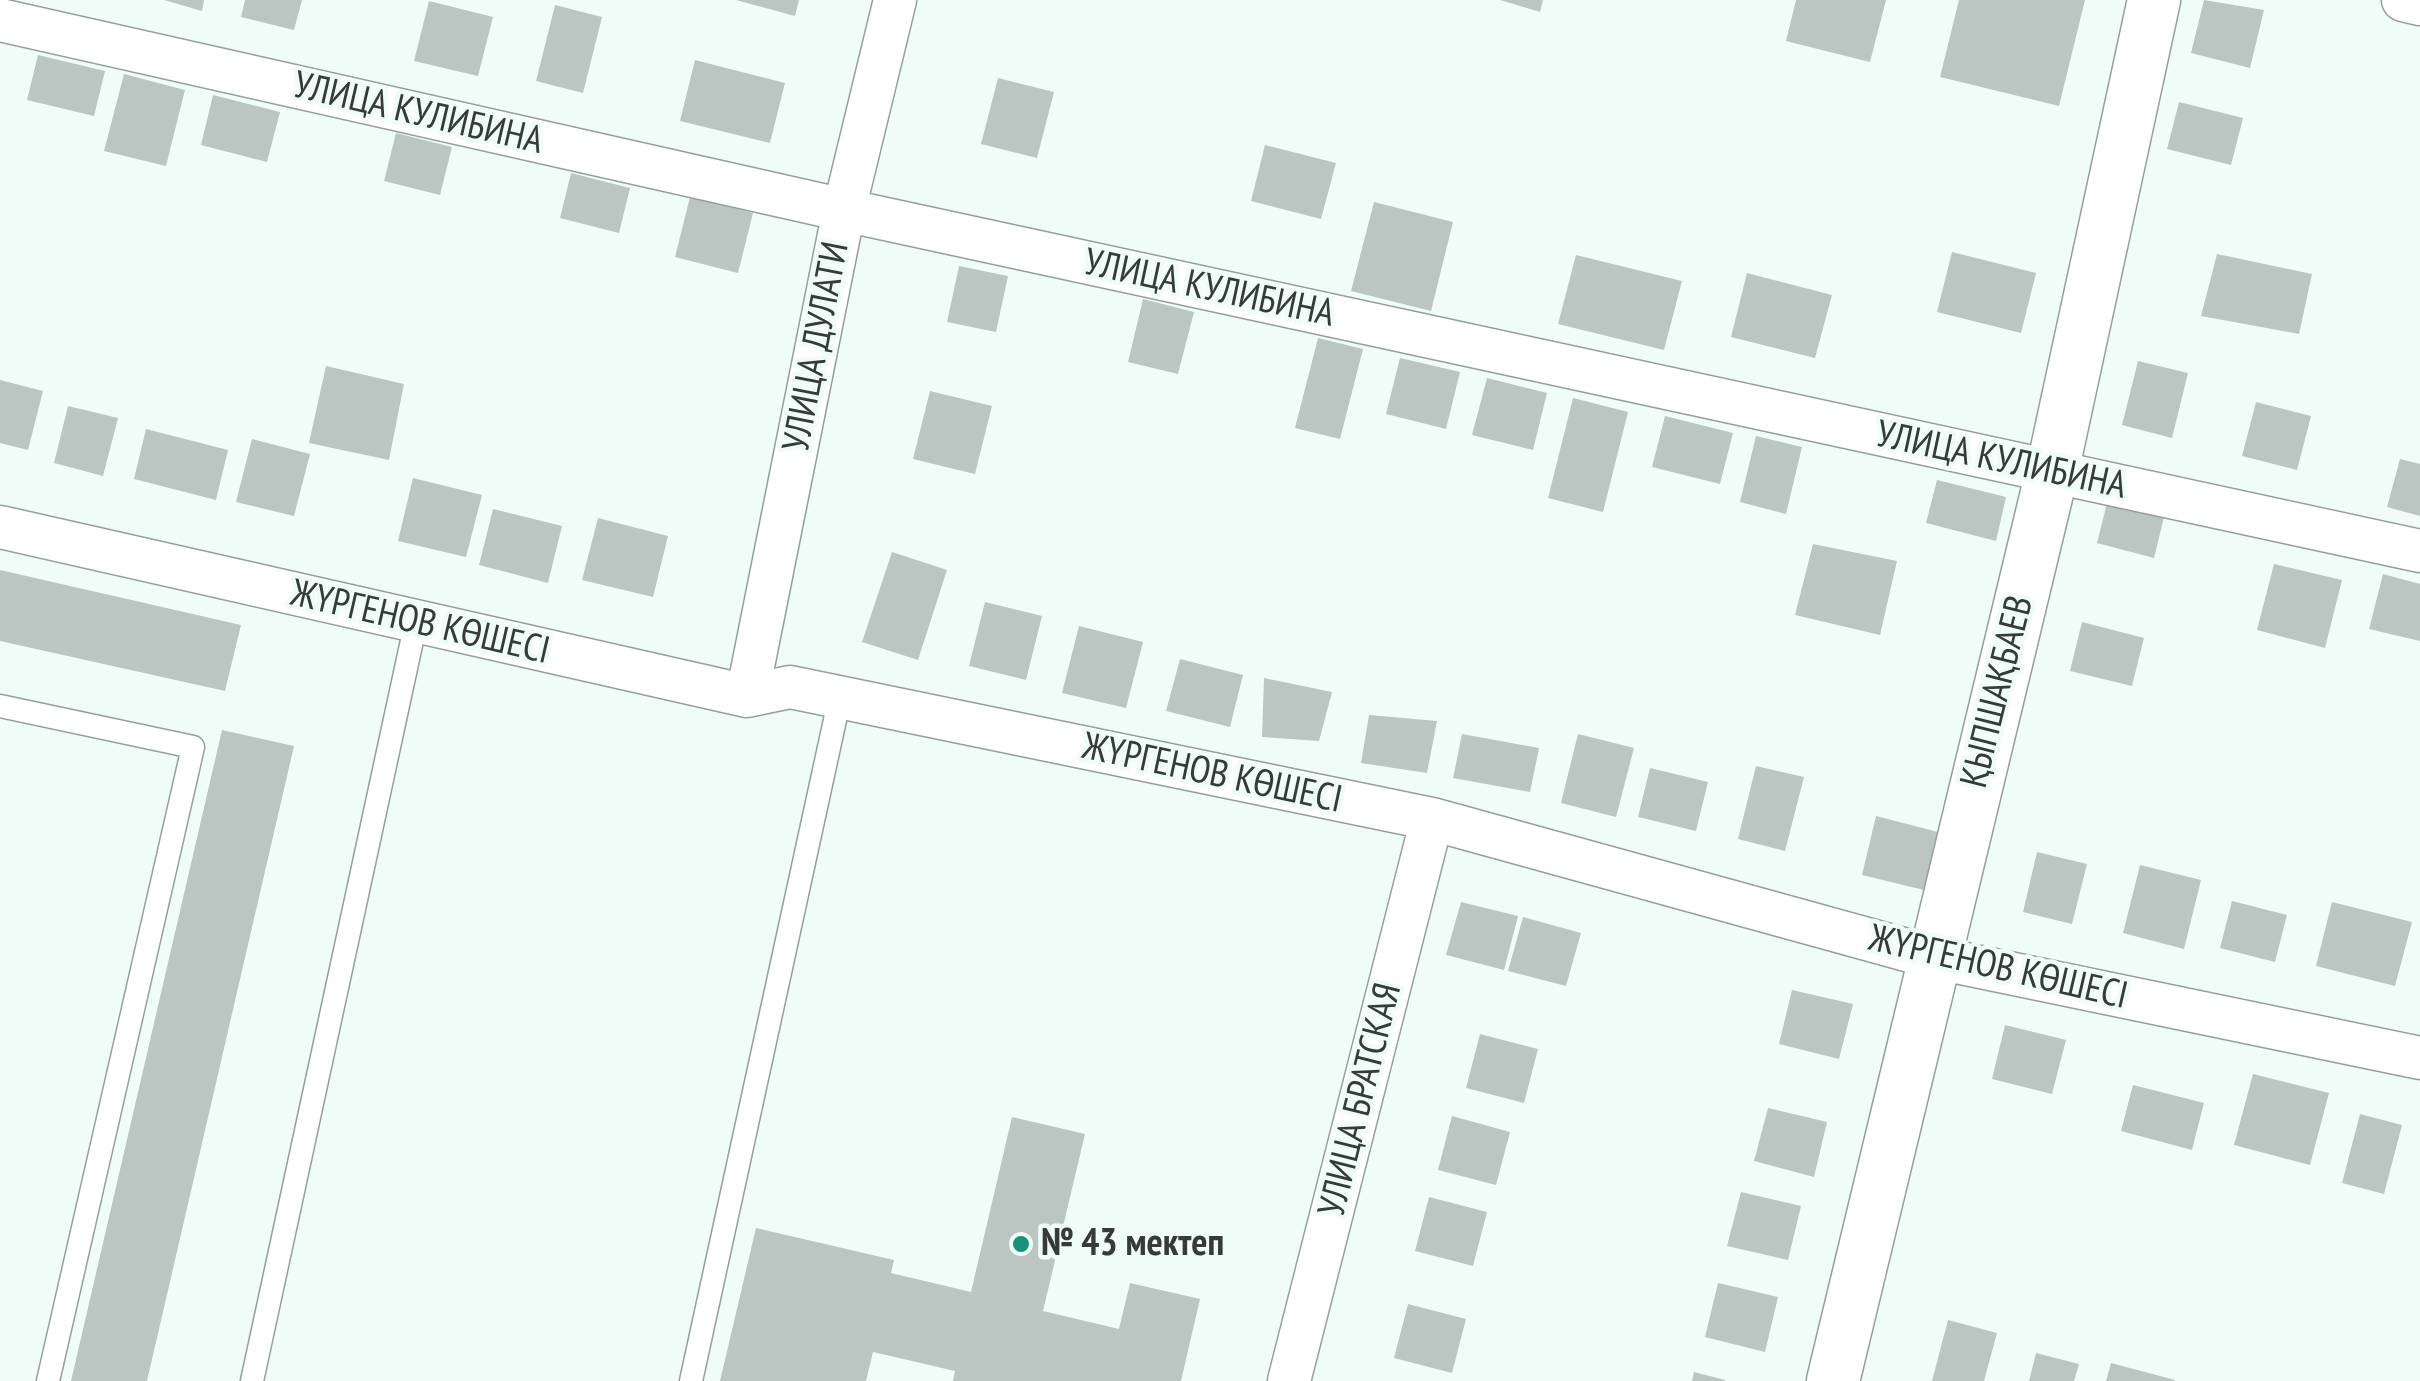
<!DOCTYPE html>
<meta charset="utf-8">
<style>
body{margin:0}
canvas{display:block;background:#f0fcf8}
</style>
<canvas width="2420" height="1381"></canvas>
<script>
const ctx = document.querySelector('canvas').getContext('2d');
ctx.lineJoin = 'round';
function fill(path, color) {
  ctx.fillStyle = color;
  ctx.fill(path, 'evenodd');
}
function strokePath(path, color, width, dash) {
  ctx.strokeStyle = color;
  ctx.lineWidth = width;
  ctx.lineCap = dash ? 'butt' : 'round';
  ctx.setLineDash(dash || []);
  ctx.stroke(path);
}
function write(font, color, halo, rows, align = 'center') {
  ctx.font = font + ' "PT Sans Narrow",sans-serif';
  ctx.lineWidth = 9;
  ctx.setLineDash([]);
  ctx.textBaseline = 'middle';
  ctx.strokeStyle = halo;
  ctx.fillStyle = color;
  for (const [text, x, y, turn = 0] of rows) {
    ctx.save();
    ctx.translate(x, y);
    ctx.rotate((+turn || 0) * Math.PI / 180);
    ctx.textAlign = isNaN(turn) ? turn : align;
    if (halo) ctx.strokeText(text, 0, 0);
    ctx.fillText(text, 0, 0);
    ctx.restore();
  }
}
fill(new Path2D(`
 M164 0H204L202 11Z
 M245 0H302L294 30 241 17Z
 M736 0H799L795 16Z
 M1500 0H1543L1540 12Z
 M1796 0H1886L1870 62 1786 41Z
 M1959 0H2085L2059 106 1940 77Z
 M2204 0 2264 10 2250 68 2191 53Z
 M429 1 493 17 478 76 414 61Z
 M555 5 602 17 583 93 536 81Z
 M38 55 105 71 94 116 27 100Z
 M695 60 785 83 770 143 680 121Z
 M124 74 185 90 166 166 104 151Z
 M998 78 1054 92 1037 158 981 144Z
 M213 95 280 112 267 162 201 145Z
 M2179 102 2243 118 2231 165 2167 149Z
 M396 133 452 147 440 195 384 181Z
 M1265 145 1336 163 1321 219 1251 201Z
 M571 173 630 188 619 233 560 218Z
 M690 197 753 213 738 273 675 257Z
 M1374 202 1453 222 1431 311 1351 291Z
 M1952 252 2036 273 2021 333 1937 312Z
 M2217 254 2312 274 2299 334 2201 316Z
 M1576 255 1682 281 1664 350 1558 324Z
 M959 266 1008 276 996 332 947 322Z
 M1747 273 1832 295 1815 358 1731 337Z
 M1143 299 1194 312 1178 374 1128 362Z
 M1318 338 1363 349 1340 439 1295 428Z
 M1400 358 1460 372 1446 429 1386 414Z
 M2138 361 2188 373 2172 438 2122 425Z
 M326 366 404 384 389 460 309 443Z
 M1487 378 1547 393 1533 450 1472 435Z
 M0 380 43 391 28 450 0 443Z
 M930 391 992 406 975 474 913 459Z
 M1573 398 1628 412 1603 512 1548 498Z
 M2256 402 2311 416 2297 470 2242 456Z
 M68 406 118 418 103 476 54 463Z
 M1665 416 1733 433 1720 484 1652 467Z
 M146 429 228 450 216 500 134 479Z
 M1756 436 1802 447 1786 514 1740 502Z
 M252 439 310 454 294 516 236 502Z
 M2400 459 2420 464V516L2387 507Z
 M413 478 482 495 466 557 398 541Z
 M1937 480 2006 497 1996 541 1926 523Z
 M2107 503 2164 517 2154 558 2097 543Z
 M493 509 562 526 548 583 479 565Z
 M598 518 668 536 653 597 582 580Z
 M1813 544 1897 561 1880 635 1795 615Z
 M892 552 947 570 918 660 862 642Z
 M2274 564 2342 580 2325 648 2257 630Z
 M0 570 241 625 225 691 0 641Z
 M2383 574 2420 584V641L2369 629Z
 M985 602 1042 616 1026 680 969 666Z
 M2082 622 2144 638 2132 686 2070 671Z
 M1079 626 1143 642 1126 708 1062 693Z
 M1180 659 1243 675 1230 727 1166 711Z
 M1264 678 1332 692 1319 741 1262 737Z
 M1369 715 1437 721 1427 773 1361 763Z
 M222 730 294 746 147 1381H71Z
 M1462 734 1539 748 1530 792 1453 778Z
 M1578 734 1634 748 1616 817 1561 803Z
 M1756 766 1804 777 1785 851 1738 839Z
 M1650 768 1708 782 1696 831 1638 817Z
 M1876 816 1938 832 1924 890 1862 875Z
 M2037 852 2087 864 2072 924 2023 912Z
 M2140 865 2201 880 2184 949 2123 933Z
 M2232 901 2287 915 2275 962 2220 948Z
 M1461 902 1518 916 1504 970 1446 955Z
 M2332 902 2412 922 2395 986 2316 966Z
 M1523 917 1581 933 1566 986 1508 971Z
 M1792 990 1853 1004 1839 1059 1779 1044Z
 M2005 1025 2066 1040 2052 1094 1992 1079Z
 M1480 1034 1538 1049 1524 1103 1466 1088Z
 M2253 1074 2329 1093 2310 1165 2234 1145Z
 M2133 1085 2204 1103 2192 1150 2121 1131Z
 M1768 1108 1827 1122 1814 1177 1754 1161Z
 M2360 1114 2402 1125 2384 1194 2342 1183Z
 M1452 1116 1510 1132 1496 1185 1438 1170Z
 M1012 1117 1085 1134 1043 1311 1119 1329 1130 1283 1200 1299 1181 1381H953L955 1371 873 1352 866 1381H720L756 1228 894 1260 891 1273 971 1292Z
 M1741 1192 1801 1206 1788 1260 1727 1246Z
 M1429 1197 1487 1212 1473 1266 1415 1251Z
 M1718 1283 1778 1297 1765 1352 1705 1337Z
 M1408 1304 1466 1319 1452 1373 1394 1358Z
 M1948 1320 1997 1333 1984 1381H1932Z
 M2036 1353 2079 1364 2074 1381H2029Z
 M2111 1363 2175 1380V1381H2106Z
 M1694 1372 1725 1380V1381H1692Z`), '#bbc6c2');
const service = new Path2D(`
 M0 706 193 747 48 1381
 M252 1381 416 622
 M691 1381 840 697`);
const minor = new Path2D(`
 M2403 0 2420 4
 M0 20 844 210 2420 551
 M0 527 747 696 790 687 1432 819 1932 957 2420 1058
 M747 696 844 210 895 0
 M1289 1381 1432 819`);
const tertiary = new Path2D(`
 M1833 1381 2052 472 2154 0`);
strokePath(service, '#95a09c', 25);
strokePath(minor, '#95a09c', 45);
strokePath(tertiary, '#95a09c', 55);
strokePath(service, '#fff', 22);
strokePath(minor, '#fff', 42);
strokePath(tertiary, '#fff', 52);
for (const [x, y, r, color] of [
 [1021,1244,10,"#189378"]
]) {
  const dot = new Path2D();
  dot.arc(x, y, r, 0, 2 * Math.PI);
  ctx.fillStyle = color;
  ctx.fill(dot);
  strokePath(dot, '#f0fcf8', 4);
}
write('38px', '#363b39', '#f0fcf8', [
 ["УЛИЦА КУЛИБИНА",418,114,13],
 ["УЛИЦА КУЛИБИНА",1209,289,12],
 ["УЛИЦА ДУЛАТИ",817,347,-79],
 ["УЛИЦА КУЛИБИНА",2001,461,12],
 ["ЖҮРГЕНОВ КӨШЕСІ",420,623,13],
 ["ҚЫПШАҚБАЕВ",1998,692,-76],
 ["ЖҮРГЕНОВ КӨШЕСІ",1212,774,12],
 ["ЖҮРГЕНОВ КӨШЕСІ",1998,968,13],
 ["УЛИЦА БРАТСКАЯ",1361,1100,-76]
]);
write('bold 38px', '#363b39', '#f0fcf8', [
 ["№ 43 мектеп",1041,1244]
], 'left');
</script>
